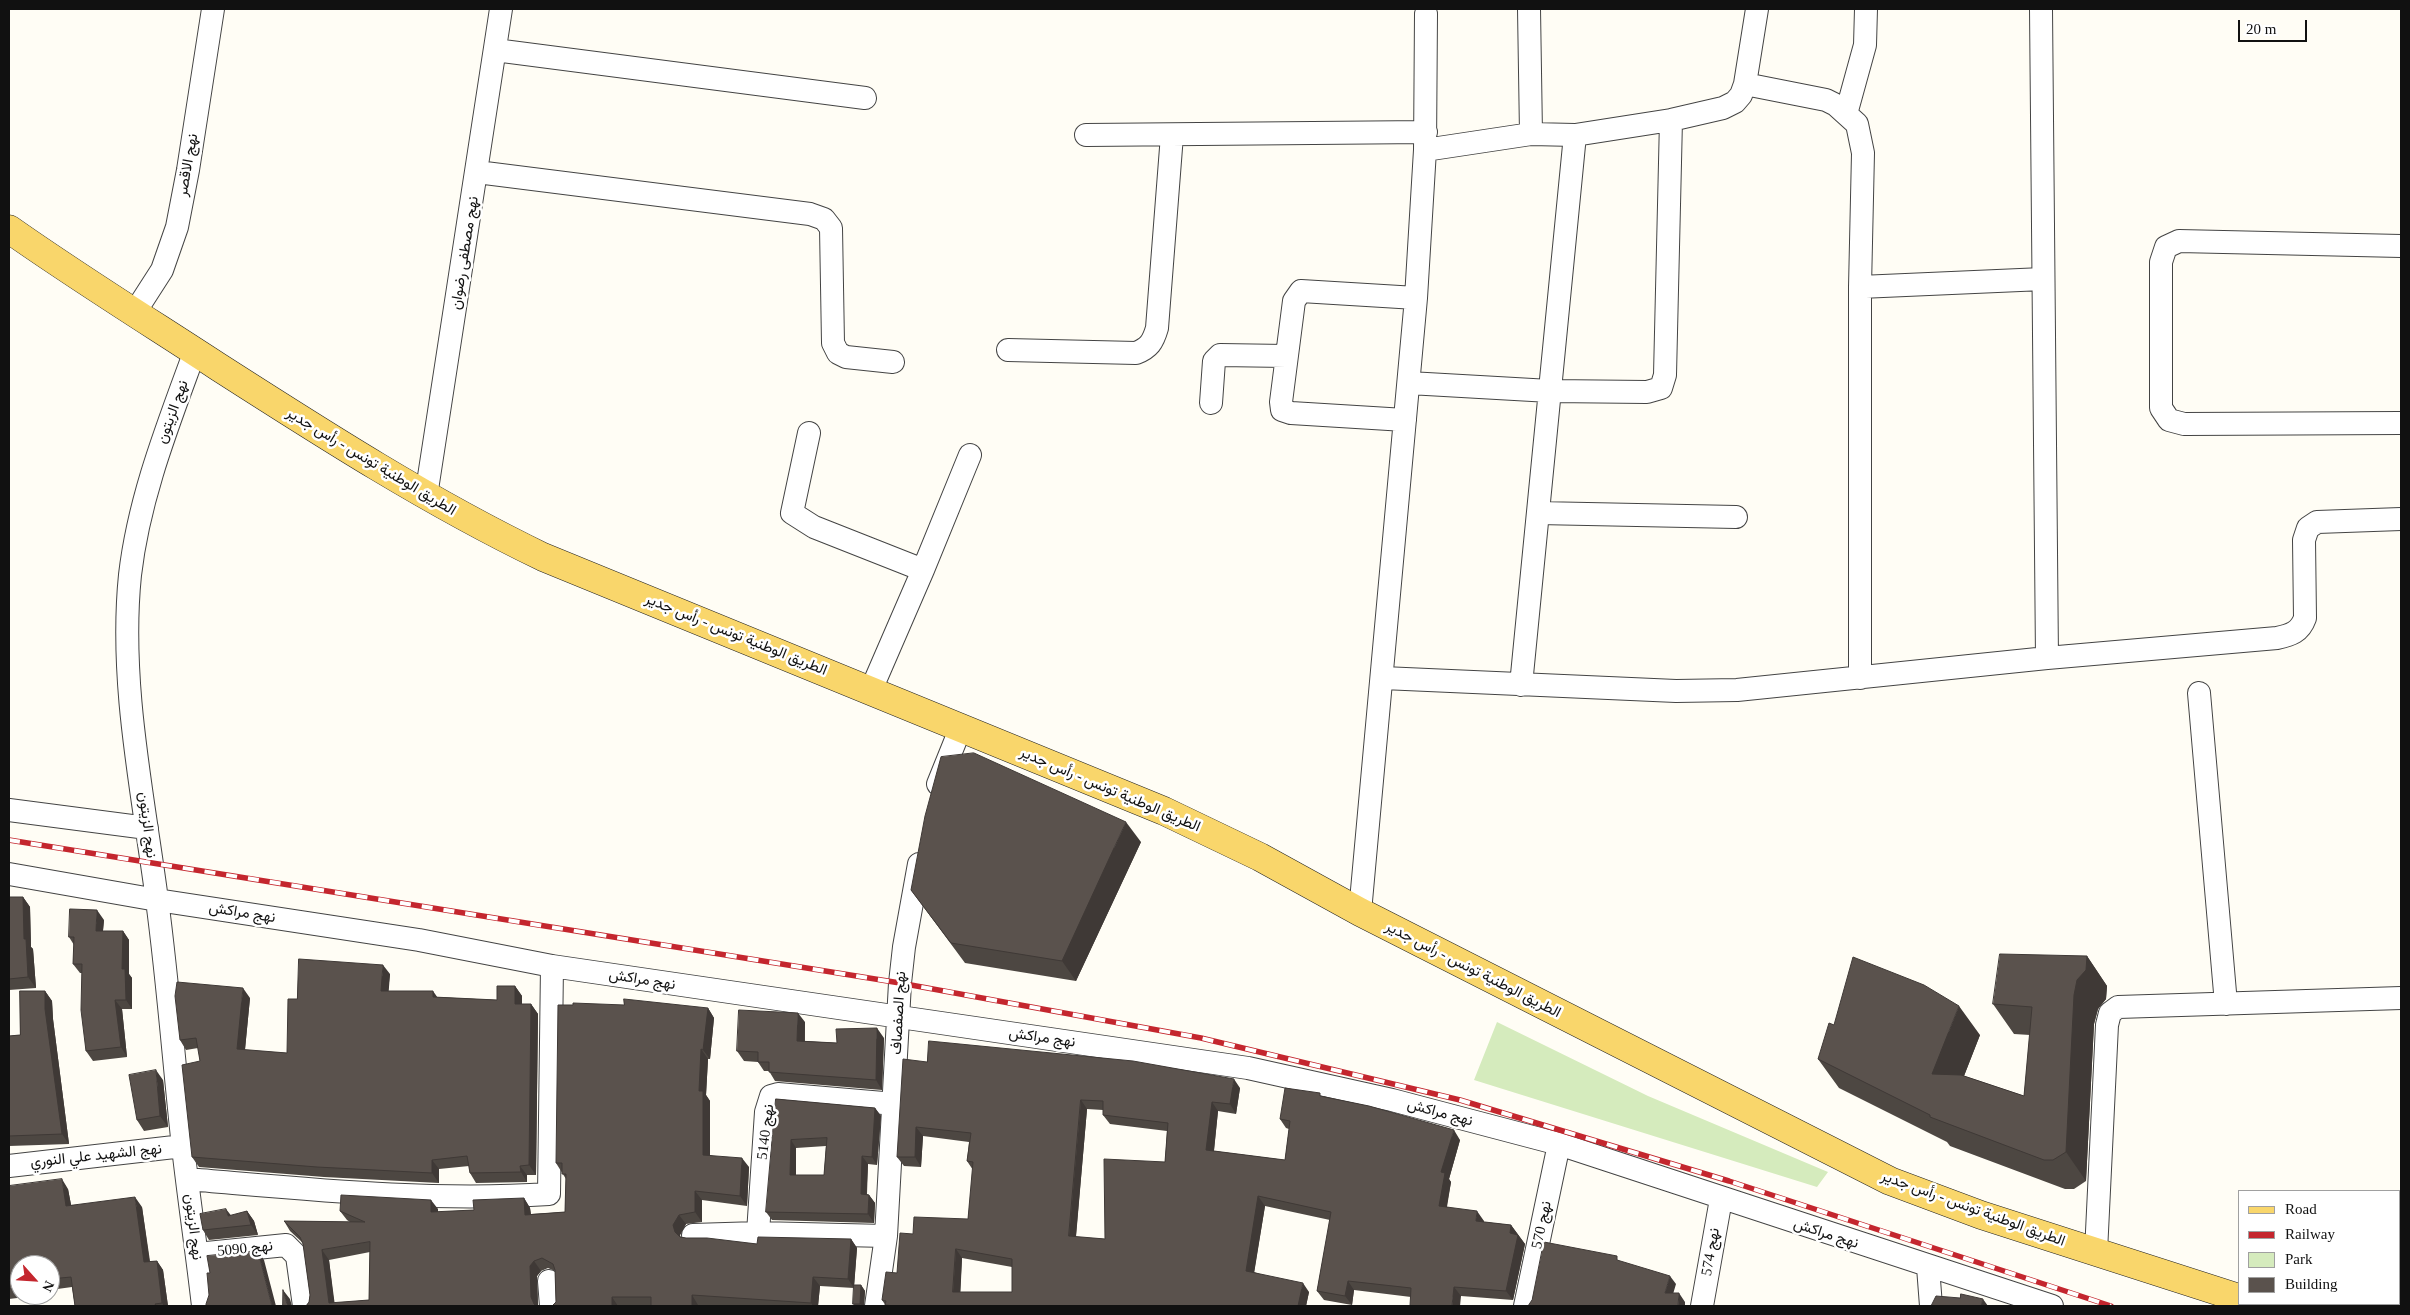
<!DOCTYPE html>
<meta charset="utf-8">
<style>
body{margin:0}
#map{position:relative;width:2410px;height:1315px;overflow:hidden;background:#fffdf5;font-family:"Times New Roman",serif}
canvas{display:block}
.frame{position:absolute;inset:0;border:10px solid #111;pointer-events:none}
.legend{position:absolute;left:2238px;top:1190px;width:162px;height:115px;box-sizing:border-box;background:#fff;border:1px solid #a0a0a0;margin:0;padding:6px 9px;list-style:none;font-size:15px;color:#111}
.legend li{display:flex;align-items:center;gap:10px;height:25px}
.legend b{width:25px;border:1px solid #a0a0a0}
.north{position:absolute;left:10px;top:1255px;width:50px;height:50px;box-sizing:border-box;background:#fff;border:1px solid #a0a0a0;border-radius:50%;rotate:116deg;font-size:14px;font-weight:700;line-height:20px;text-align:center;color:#111}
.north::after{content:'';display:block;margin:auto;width:18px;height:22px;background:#c4262e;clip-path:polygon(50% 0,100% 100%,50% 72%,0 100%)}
.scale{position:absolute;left:2238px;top:20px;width:69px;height:22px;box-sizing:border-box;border:2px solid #111;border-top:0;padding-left:6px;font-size:15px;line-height:18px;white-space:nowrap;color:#111;-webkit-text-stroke:4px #fff;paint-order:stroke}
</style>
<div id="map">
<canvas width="2410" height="1315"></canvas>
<div class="frame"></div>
<ul class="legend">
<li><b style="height:6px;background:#f9d66b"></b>Road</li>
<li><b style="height:6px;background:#c4262e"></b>Railway</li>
<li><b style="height:14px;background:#d5ebbd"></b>Park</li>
<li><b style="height:14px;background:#5a524d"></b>Building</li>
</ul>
<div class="north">N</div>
<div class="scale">20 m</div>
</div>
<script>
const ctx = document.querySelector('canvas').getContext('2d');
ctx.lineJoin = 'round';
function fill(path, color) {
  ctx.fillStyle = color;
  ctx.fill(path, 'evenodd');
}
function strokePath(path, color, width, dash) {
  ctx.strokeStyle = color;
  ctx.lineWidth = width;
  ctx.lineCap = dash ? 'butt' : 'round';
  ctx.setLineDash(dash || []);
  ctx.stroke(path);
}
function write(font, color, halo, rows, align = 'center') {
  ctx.font = font + ' "Times New Roman",Vazirmatn,serif';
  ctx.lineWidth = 5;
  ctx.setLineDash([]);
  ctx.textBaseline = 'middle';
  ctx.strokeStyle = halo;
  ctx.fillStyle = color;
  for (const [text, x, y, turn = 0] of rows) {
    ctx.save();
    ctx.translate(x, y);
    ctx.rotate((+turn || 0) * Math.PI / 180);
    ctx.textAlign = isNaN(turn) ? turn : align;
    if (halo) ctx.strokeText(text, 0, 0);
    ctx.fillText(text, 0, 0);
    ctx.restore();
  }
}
fill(new Path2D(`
 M1497 1022 1648 1096 1828 1172 1817 1187 1474 1080Z`), '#d5ebbd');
const minor = new Path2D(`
 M1529 9 1531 134
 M2041 9 2047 658
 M495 50 865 98
 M1745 84 1826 100 1836 105 1857 124 1863 153 1860 287V678
 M1846 114 1865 45 1866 9
 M1086 135 1426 132
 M1425 150 1531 134 1575 135 1671 120 1723 108 1735 102 1741 95 1745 84 1757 9
 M477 172 810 214 824 219 831 228 833 343 838 353 846 357 893 362
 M2401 246 2179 241 2166 247 2161 262V408L2169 420 2184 424 2401 423
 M1860 287 2043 279
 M135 312 162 270 177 227 188 170 213 9
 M1008 350 1136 353C1149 348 1153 342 1157 328L1172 135
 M195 351C168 425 139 497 130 575 119 683 143 793 157 900 168 982 174 1064 183 1147 189 1200 197 1253 203 1306
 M1409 383 1550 391 1647 392 1661 388 1665 375 1671 120
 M1211 403 1214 361 1220 355 1286 356
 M1405 420 1291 413 1282 410 1281 402 1294 301 1301 291 1416 298
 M809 433 792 513 814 527 923 570
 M426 496 501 9
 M1538 513 1736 517
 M1383 678 1676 691 1737 690 2047 658 2277 638C2291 635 2300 632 2305 618L2304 540 2308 528 2317 522 2401 519
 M1521 685 1575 135
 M871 690 923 570 970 455
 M2199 693 2226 1004
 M938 784 961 727
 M9 810 147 828
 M9 874 157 900 419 940 552 966 1248 1068 1392 1100 1559 1144 2052 1306
 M1360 912 1416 298 1425 150 1426 14
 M9 1166 183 1146
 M187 1179C308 1189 428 1202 549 1194L552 966
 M758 1233 766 1112 771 1096 778 1094 895 1104
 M693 1235 758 1233 886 1236
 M2096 1252 2107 1025 2110 1013 2118 1007 2401 998
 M197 1254 286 1245 297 1256 304 1306
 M1928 1267 1931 1306
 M549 1281 551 1306
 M876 1306 886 1236 900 983 904 947 919 864
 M1525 1306 1559 1144
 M1702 1306 1721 1199`);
const primary = new Path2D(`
 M9 229C77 277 148 321 217 366 323 434 429 502 543 557L1164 811 1260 857 1360 912 1890 1181 1981 1215 2239 1298
 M2257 1304 2265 1306`);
strokePath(minor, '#444', 24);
strokePath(primary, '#222', 29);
strokePath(minor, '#fff', 22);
strokePath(primary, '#f9d66b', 28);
const rail = new Path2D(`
 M9 840 900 983 1201 1038 1460 1100 1729 1181 2111 1306`);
strokePath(rail, '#c4262e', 5.5);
strokePath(rail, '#fff', 4, [11]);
fill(new Path2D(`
 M1141 842 1076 981 965 963 911 890Z
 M9 897H23L30 907 31 947 33 949 36 988 9 990Z
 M104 920 103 931H123L129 940V974L132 978V1009H122L127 1057 93 1061 86 1051 82 973H80L73 964 74 945 69 937Z
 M2087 956 2107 986 2106 999 2098 1009 2094 1024 2086 1181 2074 1189H2065L1950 1146 1947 1142 1839 1088 1818 1059 1834 1025 1980 1035 1964 1076 2024 1096 2030 1035 2014 1034 1993 1004Z
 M390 974 388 991 437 997 497 1000 515 986 522 996V1004H531L538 1014 536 1175H527V1182L476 1183 470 1173 469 1166 439 1169V1183L324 1177 199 1167 192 1157 200 1061 198 1048 186 1050 180 1040 250 998 245 1050 287 1053 297 999Z
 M45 991 52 1001 53 1019 69 1144 9 1146V1036L20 1035Z
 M708 1008 714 1018 710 1059H708L706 1095 710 1101V1155L749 1167 747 1206 702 1200V1222L686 1224 680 1235V1237L686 1238 757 1244 851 1239 857 1248 854 1285H861L865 1291 864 1306H855L853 1304 854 1288 820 1286 818 1306H722L698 1305V1306H552L556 1302 555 1271 548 1268 541 1271 537 1276 538 1306H306L309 1302 310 1295 303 1243 290 1231 284 1221 350 1222 347 1220 340 1211 438 1209V1212L474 1210 524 1198 530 1208 531 1214 565 1212 566 1179 556 1163ZM370 1252 369 1300 334 1303 329 1260Z
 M805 1022V1041L837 1043 884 1038 882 1090 775 1081 769 1071H764L758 1062 744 1061 737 1051Z
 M927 1062 1240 1088 1236 1114 1218 1111 1214 1151 1285 1160 1289 1129 1286 1128 1280 1119 1323 1096 1460 1140 1449 1179 1451 1182 1447 1207 1484 1221V1222L1511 1225 1525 1244 1513 1300 1461 1296 1411 1297 1354 1290 1352 1305 1324 1300 1317 1291 1330 1220 1265 1206 1254 1272 1309 1292 1306 1306H886L882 1300 897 1273 913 1234 968 1219 973 1170 967 1161 969 1142 923 1136 921 1167 904 1166 897 1157ZM1087 1109 1103 1110V1115L1110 1124 1167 1131 1165 1162 1105 1239 1076 1237ZM962 1258 1012 1267V1292H960Z
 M163 1080 168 1127 144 1131 137 1120Z
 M776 1099 875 1108 881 1116 877 1165 868 1164 867 1194 869 1195 875 1203 874 1223 772 1220 766 1212ZM826 1146 824 1175H796V1148Z
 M9 1186 68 1189 71 1205 142 1207 150 1261H157L163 1270 168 1306H75L72 1287 50 1290V1265H20V1295H42L9 1299Z
 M247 1211 254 1221 258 1235 209 1240 203 1230Z`), '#4d4742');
fill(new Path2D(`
 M1126 822 1141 842 1076 981 1062 961Z
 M23 897 30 907 31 947 33 949 36 988 28 977 24 939Z
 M97 910 104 920 102 940 96 931Z
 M123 931 129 940V974L132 978V1009L126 1000 122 969Z
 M2087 956 2107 986 2106 999 2098 1009 2094 1024 2086 1181 2066 1152 2074 995 2077 980Z
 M383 965 390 974 388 1000 381 991Z
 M515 986 522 996V1014L515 1004Z
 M243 988 250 998 244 1059 237 1049Z
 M45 991 52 1001 53 1019 69 1144 62 1134 45 1009Z
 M433 991 440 1001 433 997Z
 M115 1000 122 1009 127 1057 121 1047Z
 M531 1004 538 1014 536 1175 529 1165Z
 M1959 1006 1980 1035 1953 1104 1932 1074Z
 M708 1008 714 1018 710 1059 703 1050Z
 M798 1013 805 1022 804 1050 797 1041Z
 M877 1028 884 1038 882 1090 876 1080Z
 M701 1049 708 1059 706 1095 710 1101V1164L703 1155 699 1091Z
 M156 1070 163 1080 168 1127 160 1116Z
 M1234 1079 1240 1088 1236 1114 1230 1104Z
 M1081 1100 1087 1109 1075 1246 1069 1236Z
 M1212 1102 1218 1111 1213 1159 1206 1150Z
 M875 1108 881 1116 877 1165 872 1157Z
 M916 1127 923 1136 921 1167 915 1157Z
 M1454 1130 1460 1140 1449 1179 1451 1182 1445 1215 1439 1206 1441 1172Z
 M791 1140 796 1148V1183L790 1175Z
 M862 1156 868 1164 866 1202 861 1194Z
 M742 1158 749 1167 747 1206 740 1196Z
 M432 1160 439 1169V1183L432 1173Z
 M520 1166 527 1175V1182L521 1172Z
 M62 1179 68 1189 73 1215 66 1206Z
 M695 1191 702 1200V1222L695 1212Z
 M869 1195 875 1203 874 1223 868 1214Z
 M1258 1196 1265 1206 1253 1280 1246 1271Z
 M135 1197 142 1207 151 1272 144 1262Z
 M524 1198 530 1208 532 1224 525 1215Z
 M431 1200 438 1209V1222L431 1212Z
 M226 1209 233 1218 228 1216Z
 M247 1211 254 1221 258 1235 251 1225Z
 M1477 1211 1484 1221 1483 1230 1476 1221Z
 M679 1215 686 1224 680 1235 682 1241 675 1232 673 1225Z
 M1511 1225 1525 1244 1513 1300 1506 1291Z
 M851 1239 857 1248 854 1288 848 1279Z
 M956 1249 962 1258 960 1302 953 1292Z
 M322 1250 329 1260 335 1306 329 1303Z
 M258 1251 264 1260 276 1306H272Z
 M157 1261 163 1270 168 1306H164L162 1303Z
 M534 1261 541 1271 537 1276 538 1306H535L531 1297 530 1266Z
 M1670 1276 1676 1284 1671 1301 1665 1293Z
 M813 1277 820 1286 818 1306H813L811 1303Z
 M1348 1281 1354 1290 1352 1305 1345 1296Z
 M1303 1283 1309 1292 1306 1306H1298Z
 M861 1285 865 1291 864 1306H862L860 1304Z
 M1454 1287 1461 1296 1460 1306H1452Z
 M283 1290 290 1299 292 1306H288L287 1304Z
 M1679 1293 1685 1302V1306H1678Z
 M692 1295 698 1305V1306H692Z
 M612 1297 618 1306H612Z
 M1983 1299 1988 1306H1981Z`), '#3f3936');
const building = new Path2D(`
 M974 753 1126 822 1062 961 951 943 911 890 925 816 941 757Z
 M9 897H23L24 939H26L28 977 9 979Z
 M70 909 97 910 96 931H123L122 969H125L126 1000H115L121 1047 86 1051 81 1010 82 964H73L74 937H69Z
 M2000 954 2087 956 2086 970 2077 980 2074 995 2066 1152 2053 1160H2044L1930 1117V1115L1818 1059 1829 1023 1834 1025 1853 957 1924 985 1959 1006 1932 1074 1961 1075 2024 1096 2032 1007 1993 1004Z
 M299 959 383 965 381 991H433V997L497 1000V986H515V1004H531L529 1165 520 1166 521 1172 470 1173 467 1156 432 1160V1173L317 1167 192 1157 182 1065 200 1061 196 1038 180 1040 175 996 177 982 243 988 237 1049 287 1053 288 999H297Z
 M20 991H45V1009L62 1134 9 1136V1036L20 1035Z
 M624 999 708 1008 703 1050 701 1049 699 1091H703V1155L742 1158 740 1196 695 1191V1212L679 1215 673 1225 675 1232 680 1237 686 1238H707L757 1244 758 1237 851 1239 848 1279 813 1277 811 1303 692 1295V1306H651V1297H612V1306H552L556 1302 555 1270 553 1264 542 1258 534 1261 530 1266 531 1297 534 1304 536 1306H306L309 1302 310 1295 303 1244 300 1237 284 1221 365 1222 340 1211 341 1195 431 1200V1212L474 1210 473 1200 524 1198 525 1215 565 1212 566 1174H562V1163H556L558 1005H573V1003L624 1005ZM370 1242 369 1300 329 1303 322 1250Z
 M739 1010 798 1013 797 1041 837 1043 836 1029 877 1028 876 1080 769 1072V1062H758V1052L737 1051Z
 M929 1041 1133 1061 1234 1079 1230 1104 1212 1102 1206 1150 1285 1160 1290 1121 1280 1119 1285 1088 1320 1093V1096L1369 1106 1454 1130 1441 1172 1445 1173 1439 1206 1477 1211 1476 1221 1511 1225 1510 1233 1518 1235 1506 1291 1454 1287 1452 1306H1410L1411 1288 1348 1281 1345 1296 1317 1291 1331 1212 1258 1196 1246 1271 1303 1283 1298 1306H894L885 1305 886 1301 882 1300 886 1272 897 1273 900 1233 913 1234 914 1217 968 1219 973 1162 967 1161 971 1133 916 1127 915 1157H897L903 1059 927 1062ZM1081 1100 1103 1101V1115L1168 1123 1165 1162 1104 1159 1105 1239 1069 1236ZM956 1249 1012 1259V1292H953Z
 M156 1070 160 1116 137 1120 129 1075Z
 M776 1099 875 1108 872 1157 862 1156 861 1194 869 1195 868 1214 766 1212ZM827 1138 824 1175H790L791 1140Z
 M62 1179 66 1206 135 1197 144 1262 157 1261 162 1303 155 1304 156 1306H75L71 1277 50 1279V1265H20V1287L9 1289V1186Z
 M226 1209 228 1216 247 1211 251 1225 203 1230 200 1214Z
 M1544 1242 1617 1256V1260L1670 1276 1665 1293H1679L1678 1306H1528L1532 1300Z
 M258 1251 272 1306H206V1304L209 1295 207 1273H210L207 1256Z
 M854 1285H861L860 1304H853Z
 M283 1290 287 1304 290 1306H283Z
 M1961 1294 1983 1299 1981 1306H1931L1936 1296 1960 1298Z`);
fill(building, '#5a524d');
strokePath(building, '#3f3936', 1);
write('15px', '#111', '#fff', [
 ["نهج الاقصر",188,165,-80],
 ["نهج مصطفى رضوان",465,253,-81],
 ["نهج الزيتون",173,412,-70],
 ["الطريق الوطنية تونس - رأس جدير",371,462,31],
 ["الطريق الوطنية تونس - رأس جدير",736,635,22],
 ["الطريق الوطنية تونس - رأس جدير",1110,790,23],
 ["نهج الزيتون",147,825,83],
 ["نهج مراكش",242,913,9],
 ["الطريق الوطنية تونس - رأس جدير",1473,970,27],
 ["نهج مراكش",642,980,9],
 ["نهج الصفصاف",899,1013,-87],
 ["نهج مراكش",1042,1038,8],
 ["نهج مراكش",1440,1113,15],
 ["نهج 5140",766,1132,-83],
 ["نهج الشهيد علي النوري",96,1156,-6],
 ["الطريق الوطنية تونس - رأس جدير",1973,1209,20],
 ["نهج 570",1542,1225,-78],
 ["نهج الزيتون",193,1227,83],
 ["نهج مراكش",1826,1234,18],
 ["نهج 5090",245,1249,-6],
 ["نهج 574",1711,1252,-80]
]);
</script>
